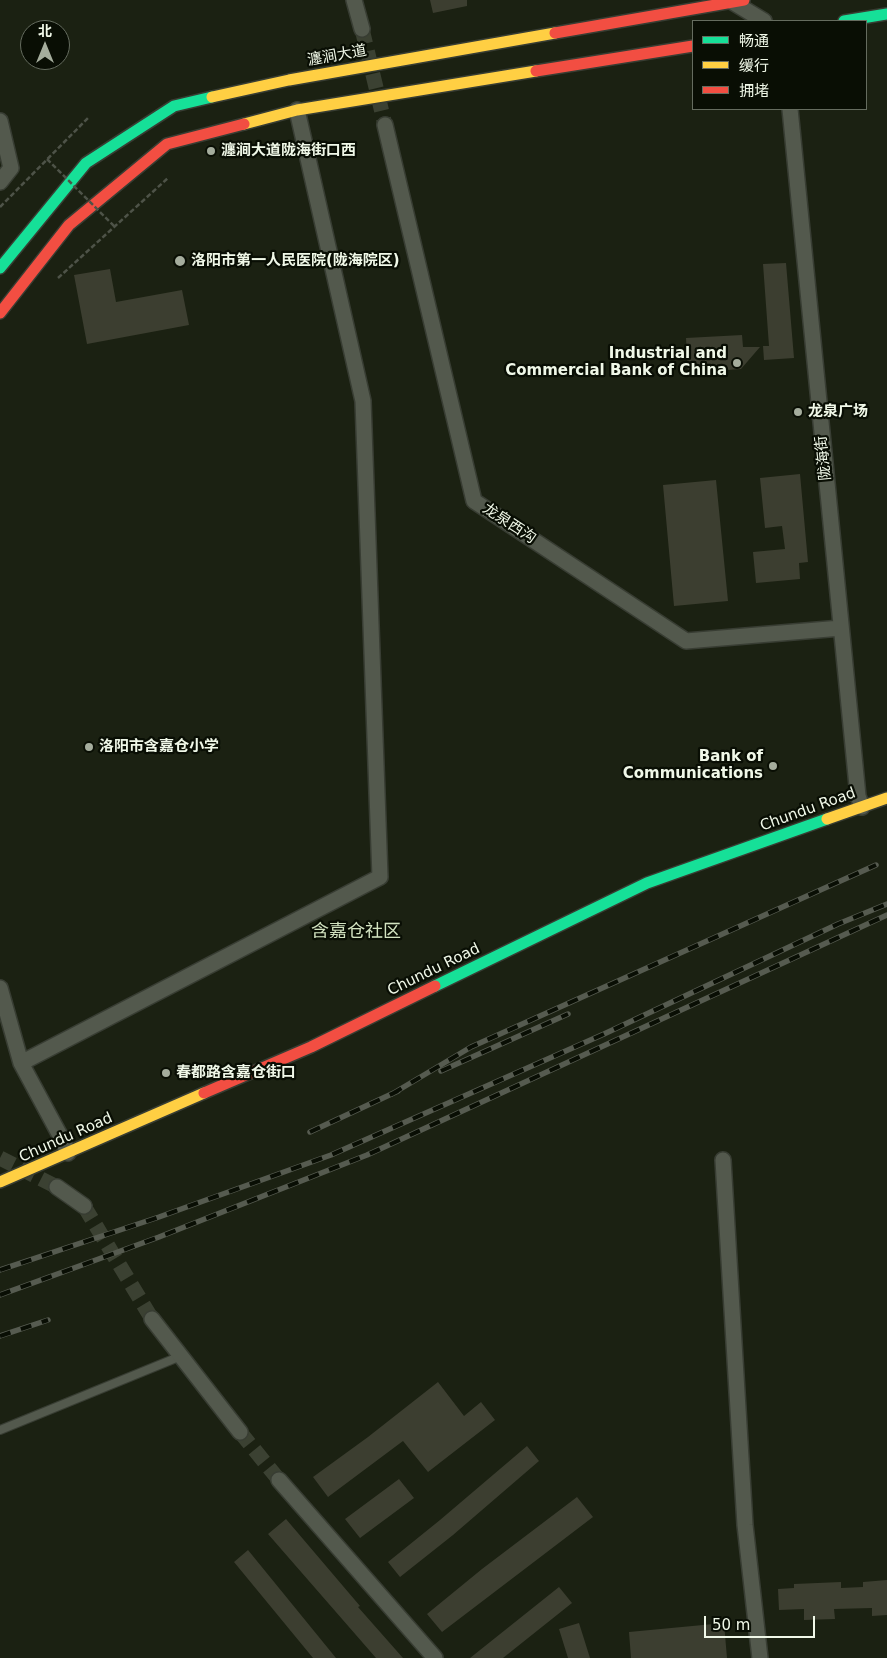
<!DOCTYPE html>
<meta charset="utf-8">
<style>
body{margin:0}
#map{position:relative;width:887px;height:1658px;overflow:hidden;background:#1b2112;font-family:"DejaVu Sans","Noto Sans SC",sans-serif}
canvas{display:block}
.legend{position:absolute;left:692px;top:20px;width:175px;height:90px;box-sizing:border-box;background:#090e04;border:1px solid #656c5f;margin:0;padding:6px 9px;list-style:none;font-size:15px;color:#f0f8e8}
.legend li{display:flex;align-items:center;gap:10px;height:25px}
.legend b{width:25px;border:1px solid #656c5f}
.north{position:absolute;left:20px;top:20px;width:50px;height:50px;box-sizing:border-box;background:#090e04;border:1px solid #656c5f;border-radius:50%;rotate:0deg;font-size:14px;font-weight:700;line-height:20px;text-align:center;color:#f0f8e8}
.north::after{content:'';display:block;margin:auto;width:18px;height:22px;background:#a5ad9d;clip-path:polygon(50% 0,100% 100%,50% 72%,0 100%)}
.scale{position:absolute;left:704px;top:1616px;width:111px;height:22px;box-sizing:border-box;border:2px solid #f0f8e8;border-top:0;padding-left:6px;font-size:15px;line-height:18px;white-space:nowrap;color:#f0f8e8;-webkit-text-stroke:4px #090e04;paint-order:stroke}
</style>
<div id="map">
<canvas width="887" height="1658"></canvas>
<ul class="legend">
<li><b style="height:6px;background:#16e098"></b>畅通</li>
<li><b style="height:6px;background:#ffcf43"></b>缓行</li>
<li><b style="height:6px;background:#f24e42"></b>拥堵</li>
</ul>
<div class="north">北</div>
<div class="scale">50 m</div>
</div>
<script>
const ctx = document.querySelector('canvas').getContext('2d');
ctx.lineJoin = 'round';
function fill(path, color) {
  ctx.fillStyle = color;
  ctx.fill(path, 'evenodd');
}
function strokePath(path, color, width, dash) {
  ctx.strokeStyle = color;
  ctx.lineWidth = width;
  ctx.lineCap = dash ? 'butt' : 'round';
  ctx.setLineDash(dash || []);
  ctx.stroke(path);
}
function write(font, color, halo, rows, align = 'center') {
  ctx.font = font + ' "DejaVu Sans","Noto Sans SC",sans-serif';
  ctx.lineWidth = 4.5;
  ctx.setLineDash([]);
  ctx.textBaseline = 'middle';
  ctx.strokeStyle = halo;
  ctx.fillStyle = color;
  for (const [text, x, y, turn = 0] of rows) {
    ctx.save();
    ctx.translate(x, y);
    ctx.rotate((+turn || 0) * Math.PI / 180);
    ctx.textAlign = isNaN(turn) ? turn : align;
    if (halo) ctx.strokeText(text, 0, 0);
    ctx.fillText(text, 0, 0);
    ctx.restore();
  }
}
fill(new Path2D(`
 M430 0H467V6L433 13Z
 M786 263 794 358 764 360 763 346H769L763 264Z
 M110 269 116 302 182 290 189 325 87 344 74 275Z
 M742 335 743 347H760L741 369 688 373 686 338Z
 M800 474 808 562 799 563 800 579 756 583 753 552 785 549 782 526 765 528 760 478Z
 M716 480 728 601 674 606 663 485Z
 M438 1382 464 1416 481 1402 495 1420 428 1472 403 1441 328 1497 313 1477 368 1437Z
 M527 1446 539 1461 453 1535 400 1577 388 1562 440 1520Z
 M399 1479 414 1498 360 1538 345 1519Z
 M577 1497 593 1517 442 1632 427 1614 482 1569Z
 M286 1519 360 1606 358 1607 403 1658H376L268 1534Z
 M248 1550 336 1658H313L234 1562Z
 M887 1580V1615L872 1616V1608L834 1609 835 1619 804 1620V1609L779 1610 778 1589 794 1588V1584L841 1582V1588L863 1587V1582Z
 M559 1587 572 1603 508 1654 503 1658H470Z
 M579 1623 590 1658H568L559 1629Z
 M724 1623 727 1658H631L629 1632Z`), '#3c3e30');
strokePath(new Path2D(`
 M362 29 385 125
 M0 1158 57 1187
 M84 1206 152 1319
 M240 1432 279 1480`), '#3b4132', 15, [15, 8]);
const lane = new Path2D(`
 M0 1430 181 1356`);
const street = new Path2D(`
 M354 0 362 29
 M731 1 764 21
 M790 109 858 796 862 807
 M0 121 11 168 0 182
 M385 125 474 501 686 641 841 628
 M0 988 21 1063 63 1141 68 1153
 M21 1063 380 877 363 401 297 110
 M723 1160 745 1525 760 1658
 M57 1187 84 1206
 M152 1319 240 1432
 M279 1480 435 1658`);
const fast = new Path2D(`
 M844 21 887 14
 M0 268 86 163 174 106 212 97
 M435 986 647 883 827 819`);
const slow = new Path2D(`
 M212 97 289 80 555 33
 M244 124 297 110 536 71
 M827 819 887 798
 M0 1182 204 1093`);
const jam = new Path2D(`
 M555 33 744 0
 M536 71 693 46
 M0 313 69 225 167 144 244 124
 M204 1093 311 1047 435 986`);
strokePath(lane, '#383d33', 10);
strokePath(street, '#383d33', 18);
strokePath(fast, '#383d33', 14);
strokePath(slow, '#383d33', 14);
strokePath(jam, '#383d33', 14);
strokePath(new Path2D(`
 M0 207 88 118
 M58 278 168 178`), '#4e5348', 2.5, [5, 2.5]);
strokePath(lane, '#53594d', 8);
strokePath(street, '#53594d', 15);
strokePath(fast, '#16e098', 11);
strokePath(slow, '#ffcf43', 11);
strokePath(jam, '#f24e42', 11);
const rail = new Path2D(`
 M441 1071 568 1014
 M392 1094 471 1047 876 865
 M310 1132 398 1091
 M0 1270 159 1217 331 1155 604 1034 838 924 887 904
 M0 1295 159 1237 367 1155 887 915
 M0 1336 48 1320`);
strokePath(rail, '#565b50', 5.5);
strokePath(rail, '#090e04', 4, [11]);
strokePath(new Path2D(`
 M47 159 115 227`), '#4e5348', 2.5, [5, 2.5]);
for (const [x, y, r, color] of [
 [211,151,5,"#a5ad9d"],
 [180,261,6,"#a5ad9d"],
 [737,363,5,"#a5ad9d"],
 [798,412,5,"#a5ad9d"],
 [89,747,5,"#a5ad9d"],
 [773,766,5,"#a5ad9d"],
 [166,1073,5,"#a5ad9d"]
]) {
  const dot = new Path2D();
  dot.arc(x, y, r, 0, 2 * Math.PI);
  ctx.fillStyle = color;
  ctx.fill(dot);
  strokePath(dot, '#090e04', 2);
}
write('15px', '#f0f8e8', '#090e04', [
 ["瀍涧大道",337,56,-10],
 ["陇海街",824,458,-96],
 ["龙泉西沟",509,524,33],
 ["Chundu Road",808,810,-20],
 ["Chundu Road",434,970,-26],
 ["Chundu Road",66,1138,-24]
]);
write('bold 15px', '#f0f8e8', '#090e04', [
 ["瀍涧大道陇海街口西",221,151],
 ["洛阳市第一人民医院(陇海院区)",191,261],
 ["Industrial and",727,354,"right"],
 ["Commercial Bank of China",727,371,"right"],
 ["龙泉广场",808,412],
 ["洛阳市含嘉仓小学",99,747],
 ["Bank of",763,757,"right"],
 ["Communications",763,774,"right"],
 ["春都路含嘉仓街口",176,1073]
], 'left');
write('18px', '#d2e2c0', '#090e04', [
 ["含嘉仓社区",356,932]
]);
</script>
